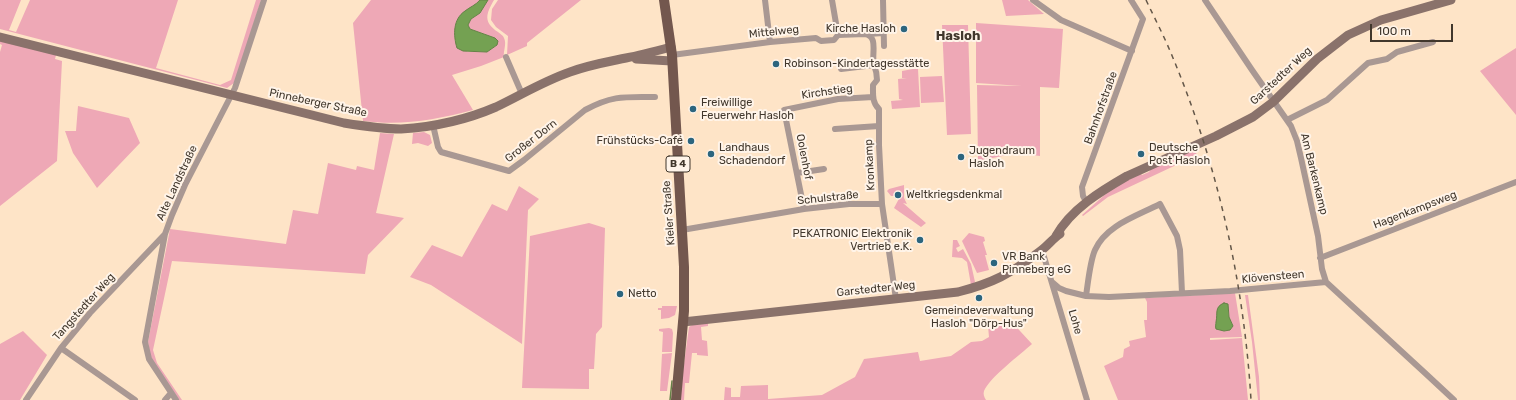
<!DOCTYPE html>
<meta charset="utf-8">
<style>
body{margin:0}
#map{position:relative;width:1516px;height:400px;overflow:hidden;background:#fee4c7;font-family:Rubik,sans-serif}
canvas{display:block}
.scale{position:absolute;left:1370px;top:24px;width:83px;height:18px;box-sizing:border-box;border:2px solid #41372c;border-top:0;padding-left:5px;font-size:12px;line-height:14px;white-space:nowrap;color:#41372c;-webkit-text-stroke:3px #fff4e9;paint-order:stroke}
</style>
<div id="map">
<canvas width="1516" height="400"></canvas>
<div class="scale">100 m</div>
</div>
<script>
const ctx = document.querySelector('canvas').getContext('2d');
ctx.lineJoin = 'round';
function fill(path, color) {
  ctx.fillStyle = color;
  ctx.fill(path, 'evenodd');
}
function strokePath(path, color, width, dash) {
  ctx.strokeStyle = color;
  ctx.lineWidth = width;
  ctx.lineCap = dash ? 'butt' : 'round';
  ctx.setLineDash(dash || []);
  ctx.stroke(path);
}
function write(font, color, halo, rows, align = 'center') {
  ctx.font = font + ' Rubik,sans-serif';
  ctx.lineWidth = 4;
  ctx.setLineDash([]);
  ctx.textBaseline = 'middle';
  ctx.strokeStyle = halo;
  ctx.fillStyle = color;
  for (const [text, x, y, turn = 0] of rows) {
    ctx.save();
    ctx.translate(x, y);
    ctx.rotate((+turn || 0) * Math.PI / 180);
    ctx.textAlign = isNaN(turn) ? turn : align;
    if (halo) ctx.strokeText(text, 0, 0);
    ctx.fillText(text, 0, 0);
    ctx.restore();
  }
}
fill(new Path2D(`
 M0 0H21L9 30 16 32 30 0H178L156 68 220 85 231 80 256 0H261L237 77 234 83 227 88 0 29Z
 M371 0H480C465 19 453 10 455 42L468 52H487L496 46 495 38 473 30 470 29 468 25 471 19 480 13 488 0H494C486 14 483 22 498 32 500 34 503 35 504 38 507 44 503 51 504 57L481 66 452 75 473 110C435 120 402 126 363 121L353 23Z
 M498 0H581L527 43V46L507 55 508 36 496 27 491 20 492 9Z
 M1002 0H1028L1044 14 1006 16Z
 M976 23 1063 29 1059 88 1040 87V156L1017 153 978 161 977 85 1022 86 976 83Z
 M942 25H968L971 134 947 135Z
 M0 40 56 55 55 59 62 61 57 161 0 206V52L2 45 0 44Z
 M1516 48V115L1480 71Z
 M913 69H918L920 107 892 109 891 101 903 100 899 99 898 79 907 78H902V71Z
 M942 76 944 102 921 103 920 77Z
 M78 106 129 118 140 143 97 188 73 153 65 131H76Z
 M424 132 430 135 432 143 428 146 418 143 412 144 413 133Z
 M380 133 394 134 376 213 404 218 368 255 365 274 172 261 153 350 157 363 182 400H179L151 359 148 342 170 229 286 244 293 210 318 214 328 163 356 170 357 166 374 170Z
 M1195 149 1197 156H1191L1189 159 1108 197 1083 216 1082 215 1109 191 1140 173 1142 175 1149 172 1151 169Z
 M904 185V198L907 204 903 203 926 223 921 227 894 208 901 195 897 193 895 196H891L887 191 889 189Z
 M519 186 539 199 528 210 522 344 431 285 410 277 432 245 462 257 492 204 507 211Z
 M589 223 605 228 602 327 596 334 594 369H589V389L522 388 530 236Z
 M969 233 984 237 985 241 983 242 987 255H985L989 270 977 273 962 241Z
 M953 240H957L960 246 956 248 958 252 963 249 971 264 975 282 971 285 967 262 962 258 952 257Z
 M1235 293 1242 337 1210 338V340L1242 338 1248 400H1118L1104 366 1123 357 1124 349 1130 346 1129 341 1146 337 1144 320H1147V302L1145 298ZM1229 308V317L1233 326 1230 330 1224 331 1215 325Z
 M1245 295H1248L1259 377 1260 400H1258L1252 342Z
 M662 306H677L675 315 669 318 661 319V310H658V308H662Z
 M1009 319 1032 344C1021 354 989 378 984 391 983 394 984 397 986 400H724L725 387 731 388V397H740L741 386 768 385V399L822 395 855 377 864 359 918 352 920 361 951 356 971 342 982 341 989 337 988 326Z
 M708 323V326L701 327 702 340 707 341 708 356 697 355V353H692L689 383H685L684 400H679L689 327 692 325Z
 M669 328 672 329 673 333 672 352H662L663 332 659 331V329Z
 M23 331 47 355 20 400H0V344Z
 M672 353 667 391H660L662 354Z`), '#eea8b6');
const water = new Path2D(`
 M480 0H488L480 13 471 19 468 25 470 29 495 38 498 41 497 45 487 52 463 51 457 48C453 35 453 19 465 11 470 7 476 5 480 0Z
 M1224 303 1228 304 1229 317 1233 326 1230 330 1224 331 1216 329C1215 326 1216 324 1216 322 1218 313 1214 307 1224 303Z`);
fill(water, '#74a152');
strokePath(water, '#658147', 1);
strokePath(new Path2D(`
 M670 400 672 381`), '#658147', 1.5);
strokePath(new Path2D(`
 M765 0 770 42
 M832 0 838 35
 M883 0 884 46
 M1033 0 1061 20 1132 51
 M1205 0 1252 70 1291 126 1297 141 1301 158 1318 236 1322 269 1326 282
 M868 34 883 33
 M672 55 770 42 816 38 821 41 834 40 838 35 865 34C879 36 871 55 874 65 876 70 877 74 877 80L873 85C873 94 872 103 879 109V145L882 204 896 299
 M506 57 522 94
 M841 69 874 65
 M1287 120 1327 100 1368 63 1387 59 1397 52 1433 42
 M433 125 438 147 441 152 509 171 524 160 585 110C613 95 625 97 655 97
 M835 129 879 126
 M797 173 824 169
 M1087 203 1083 196 1082 187 1143 19 1131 0
 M804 209 784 110 838 99 873 97
 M682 230 804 209 849 204H882
 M1042 250 1087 400
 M1320 258 1516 182
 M1052 282 1059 288 1066 291 1086 296 1109 297 1230 291 1326 282 1425 373 1454 400
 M1086 296C1088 283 1090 261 1095 250 1106 225 1137 216 1160 204L1177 236 1180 250 1182 293
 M61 348 135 400
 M26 400 61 348 90 313 165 234
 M165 400 171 393
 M176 400 149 359 145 342 165 234 172 215 185 185 235 88 264 0`), '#a99893', 6);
strokePath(new Path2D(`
 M0 37 344 123C363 126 382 129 401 129 434 127 466 120 496 107 521 95 544 81 570 72 589 65 607 62 626 58 641 55 656 51 671 47
 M636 59 672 61
 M1056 236C1071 209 1101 191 1127 176L1216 136 1253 117 1273 102 1317 59 1348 35 1381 20 1451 0
 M683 322 958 292C993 283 1010 274 1039 252 1047 247 1052 239 1060 234`), '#8a726b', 9);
strokePath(new Path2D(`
 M664 0 672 55 684 267V311L676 400`), '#73574e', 10);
strokePath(new Path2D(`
 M1146 0C1155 19 1165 38 1173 58 1218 166 1244 283 1251 400`), '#645749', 1.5, [5, 5]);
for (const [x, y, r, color] of [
 [904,29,4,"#2c657e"],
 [776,64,4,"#2c657e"],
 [693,109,4,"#2c657e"],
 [691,141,4,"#2c657e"],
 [711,154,4,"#2c657e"],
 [1141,154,4,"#2c657e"],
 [961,157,4,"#2c657e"],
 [898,195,4,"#2c657e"],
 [920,240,4,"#2c657e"],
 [994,263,4,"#2c657e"],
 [620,294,4,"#2c657e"],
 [979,298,4,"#2c657e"]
]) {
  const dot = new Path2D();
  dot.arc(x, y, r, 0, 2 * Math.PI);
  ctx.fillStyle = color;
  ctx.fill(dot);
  strokePath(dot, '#fff4e9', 1.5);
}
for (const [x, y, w] of [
 [678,164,24]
]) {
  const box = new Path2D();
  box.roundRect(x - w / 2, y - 8, w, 16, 3);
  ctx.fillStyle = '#fff4e9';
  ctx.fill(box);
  strokePath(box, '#41372c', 1);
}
write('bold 10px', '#41372c', null, [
 ["B 4",678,164]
]);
write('11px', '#41372c', '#fff4e9', [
 ["Kirche Hasloh",896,29,"right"],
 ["Robinson-Kindertagesstätte",784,64],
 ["Freiwillige",701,103],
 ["Feuerwehr Hasloh",701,116],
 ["Frühstücks-Café",683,141,"right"],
 ["Landhaus",719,148],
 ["Schadendorf",719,161],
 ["Deutsche",1149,148],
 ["Post Hasloh",1149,161],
 ["Jugendraum",969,151],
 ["Hasloh",969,164],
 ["Weltkriegsdenkmal",906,195],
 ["PEKATRONIC Elektronik",912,234,"right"],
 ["Vertrieb e.K.",912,247,"right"],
 ["VR Bank",1002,257],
 ["Pinneberg eG",1002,270],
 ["Netto",628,294],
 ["Gemeindeverwaltung",979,311,"center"],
 ["Hasloh \"Dörp-Hus\"",979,324,"center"]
], 'left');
write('11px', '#41372c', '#fff4e9', [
 ["Mittelweg",774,32,-6],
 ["Garstedter Weg",1281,76,-43],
 ["Kirchstieg",827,92,-8],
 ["Pinneberger Straße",318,103,12],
 ["Bahnhofstraße",1101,108,-70],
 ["Großer Dorn",531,141,-38],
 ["Oolenhof",804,157,79],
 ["Kronkamp",870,165,-93],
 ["Am Barkenkamp",1314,174,76],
 ["Alte Landstraße",177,183,-65],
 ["Schulstraße",828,198,-6],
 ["Hagenkampsweg",1415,210,-21],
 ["Kieler Straße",669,213,-94],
 ["Klövensteen",1273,277,-5],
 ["Garstedter Weg",876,289,-6],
 ["Tangstedter Weg",84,307,-48],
 ["Lohe",1075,322,74]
]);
write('bold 13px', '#41372c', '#fff4e9', [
 ["Hasloh",958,36]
]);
</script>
